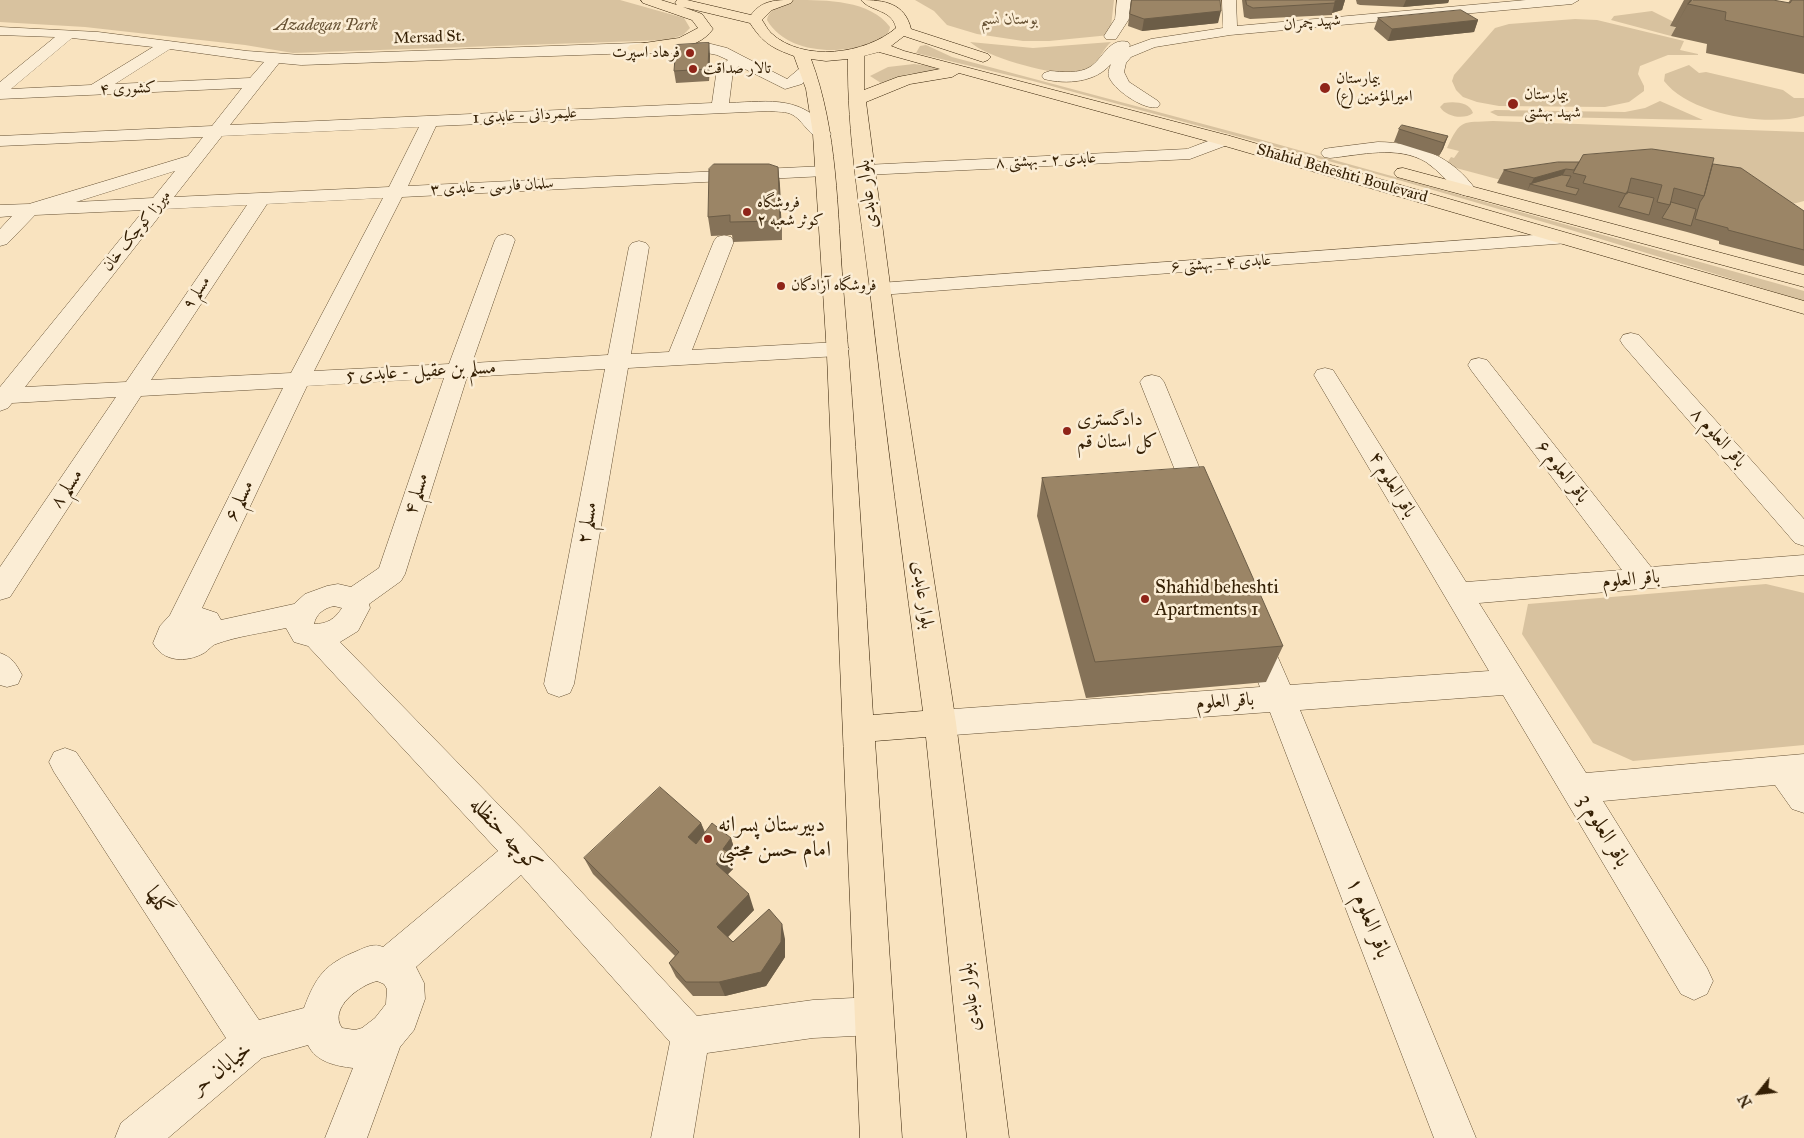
<!DOCTYPE html>
<meta charset="utf-8">
<style>
body{margin:0}
#map{position:relative;width:1804px;height:1138px;overflow:hidden;background:#f9e3bf;font-family:"IM FELL Great Primer",serif}
canvas{display:block}
.north{position:absolute;left:1734px;top:1068px;width:50px;height:50px;-webkit-text-stroke:4px #fbedd5;paint-order:stroke;rotate:241deg;font-size:14px;font-weight:700;line-height:20px;text-align:center;color:#352005}
.north::after{content:'';display:block;margin:auto;width:18px;height:22px;background:#352005;clip-path:polygon(50% 0,100% 100%,50% 72%,0 100%)}
</style>
<div id="map">
<canvas width="1804" height="1138"></canvas>
<div class="north">N</div>
</div>
<script>
const ctx = document.querySelector('canvas').getContext('2d');
ctx.lineJoin = 'round';
function fill(path, color) {
  ctx.fillStyle = color;
  ctx.fill(path, 'evenodd');
}
function strokePath(path, color, width, dash) {
  ctx.strokeStyle = color;
  ctx.lineWidth = width;
  ctx.lineCap = dash ? 'butt' : 'round';
  ctx.setLineDash(dash || []);
  ctx.stroke(path);
}
function write(font, color, halo, rows, align = 'center') {
  ctx.font = font + ' "IM FELL Great Primer",Amiri,serif';
  ctx.lineWidth = 5;
  ctx.setLineDash([]);
  ctx.textBaseline = 'middle';
  ctx.strokeStyle = halo;
  ctx.fillStyle = color;
  for (const [text, x, y, turn = 0] of rows) {
    ctx.save();
    ctx.translate(x, y);
    ctx.rotate((+turn || 0) * Math.PI / 180);
    ctx.textAlign = isNaN(turn) ? turn : align;
    if (halo) ctx.strokeText(text, 0, 0);
    ctx.fillText(text, 0, 0);
    ctx.restore();
  }
}
fill(new Path2D(`
 M0 0H620L684 18 690 28 683 35 668 40 293 53 245 45 85 27 0 22Z
 M794 0C827 0 870 0 890 27 888 39 879 41 868 44 837 55 786 53 767 20 769 8 784 3 794 0Z
 M915 0H1114L1110 35 1049 41H1023L977 34 947 25 934 11Z
 M1652 11 1674 22 1670 26 1678 28 1671 36 1611 20 1614 16Z
 M1575 19 1597 20 1684 41 1680 50 1698 54V55H1668L1640 66 1638 74 1644 86V91L1629 102 1605 107 1499 106 1477 102 1463 97 1456 90 1452 81 1454 75 1495 28 1509 24Z
 M970 42 1033 48 1111 42C1103 49 1097 65 1089 68 1085 70 1079 73 1074 73 1051 75 988 58 970 42Z
 M926 45 952 57 1248 136 1804 291V301L1571 230 1402 181 1033 81 916 53 920 46Z
 M914 64 930 66 940 71 908 74 881 83 870 76 888 67Z
 M1689 65 1699 73 1706 72 1783 90 1794 98H1804V116C1766 127 1689 114 1664 81L1665 74Z
 M1660 101 1703 120 1498 116 1490 112 1495 110 1625 112 1645 108Z
 M1444 103C1454 101 1470 102 1473 113 1464 120 1446 117 1440 107Z
 M1493 121 1804 132V201L1785 206 1501 180 1456 168 1447 163 1451 157 1454 158 1459 151 1447 148C1461 118 1462 123 1493 121Z
 M1766 584 1804 593V745L1633 761 1593 743 1522 634 1528 604Z`), '#d8c29f');
const minor = new Path2D(`
 M1117 0H1131L1129 19 1116 39H1106L1104 36 1115 19Z
 M1222 0H1236L1237 26 1526 0H1579L1572 4 1230 35 1155 47 1131 57 1126 63 1124 72 1129 82 1158 101 1160 104 1158 107C1145 111 1116 91 1110 79 1107 74 1109 69 1111 64 1096 82 1067 85 1044 79L1042 76 1044 73 1050 71C1062 72 1079 74 1090 67 1103 59 1109 37 1128 42L1130 45 1129 47 1151 39 1223 28Z
 M0 27 98 32 247 51 301 55 635 43H707L727 48 787 79 800 68H812L814 71 802 84 785 89 739 66 733 71 729 103C771 101 804 95 831 134L828 138C811 142 806 123 793 115 786 111 777 112 769 111L436 126 408 186 825 166 831 167 834 171 831 175 825 176 402 197 314 371 449 364 495 240 498 236 505 234 512 236 515 240 472 363 608 355 629 247 632 243 639 241 646 243 649 247 631 354 669 352 714 241 717 237 724 235 731 237 734 241 692 350 838 342 846 344 849 349 846 354 838 356 628 368 574 684 570 693 559 697 548 693 544 684 605 369 467 377 405 574 401 581 369 604 370 608 358 631 340 642 534 841 697 1016 813 1000 874 997 888 1002 893 1016 888 1030 874 1035 813 1038 707 1053 693 1138H651L670 1042 521 875 416 967 424 983 425 999 414 1030 400 1047 367 1138H325L353 1068C336 1066 316 1062 308 1045L262 1058 168 1138H115L121 1123 226 1038 54 772 49 762 54 752 65 748 76 752 259 1020 304 1008C316 976 325 964 357 951 366 947 374 943 383 947L498 851 308 646 294 642 286 628C263 633 238 636 216 644 212 645 209 650 204 653 186 663 163 662 153 643L160 626 170 615 283 388 141 396 10 597 0 600V567L116 397 12 403 8 408 0 411V387L144 210 35 215 7 244 0 246V229L12 216 0 217V205L29 204 188 156 203 137 0 146V136L212 126 242 88 0 99V82L55 37 0 35ZM72 38 153 47 91 85 11 89ZM170 49 264 62 250 78 115 84ZM635 53H707L717 55 728 60 717 69 712 103 230 125 279 63 301 65ZM419 127 389 187 174 197 222 136ZM175 171 153 198 76 202ZM383 198 291 373 151 380 267 204ZM247 205 126 382 25 387 165 209ZM444 378 379 568 351 587 338 584 327 586 305 594 294 604 221 620 217 613 202 608 307 386ZM334 606 342 608C335 619 327 624 314 624 316 614 324 608 334 606ZM377 981 384 984 387 989 386 1004 375 1018 362 1028 355 1030 342 1028C328 1008 360 985 377 981Z
 M1224 135 1230 136 1233 140 1230 144 1190 159 865 175 859 174 856 170 859 166 865 165 1187 149Z
 M1378 142C1417 142 1453 157 1476 190L1474 194 1467 196 1460 194C1449 183 1439 171 1426 162 1397 145 1361 155 1330 158L1324 157 1321 153 1324 149 1330 148Z
 M1561 233 1568 235 1571 239 1568 243 880 295 873 293 870 289 873 285 880 283Z
 M1631 333 1639 335 1804 519V546L1795 543 1623 345 1620 340 1623 335Z
 M1479 358 1487 360 1651 567 1804 555V575L1479 603 1586 773 1804 754V813L1792 809 1775 785 1603 801 1707 968 1713 981 1707 994 1694 1000 1681 994 1503 695 1300 710 1476 1138H1434L1270 712 940 736 929 732 924 723 929 714 940 710 1260 687 1241 638 1246 630 1256 626 1266 630 1290 685 1489 671 1314 375 1317 370 1325 368 1333 370 1466 582 1622 570 1471 370 1468 365 1471 360Z
 M1152 375 1160 377 1164 382 1214 503 1210 510 1201 512 1192 510 1188 503 1140 382 1144 377Z
 M0 653C12 657 16 664 22 675L18 684 7 687 0 685Z`);
const major = new Path2D(`
 M641 0H661L677 5 675 3 677 0H687L751 15C762 0 776 0 793 0L791 3 772 10 762 20C765 24 767 29 771 33 803 63 866 54 896 28 892 9 871 12 861 0 884 0 905 3 911 29L988 54 991 57 988 60 983 62 904 36 891 46 904 51 1230 136 1804 301V314L1218 144 959 73 952 77 910 84 866 102 899 353 956 723 1009 1138H967L926 737 875 741 902 1138H860L827 355 813 134 806 89 794 56C772 48 763 43 750 23L683 7 702 14 713 29C697 52 660 50 635 53L630 51 627 48 630 45 679 38 698 28 692 20 643 3ZM879 52 940 69 898 77 864 90V56ZM811 59 826 61 848 59C847 133 860 208 869 282 885 425 904 568 923 711L873 715C864 572 855 428 843 286 837 210 838 131 811 59Z
 M1403 168 1804 275V287L1397 177 1394 173 1397 169Z`);
strokePath(minor, '#665134', 1);
strokePath(major, '#352005', 1);
fill(minor, '#fbedd5');
fill(major, '#f9e3bf');
fill(new Path2D(`
 M1131 0H1220L1218 23 1142 31 1128 26Z
 M1242 0H1345L1342 10 1332 13V15L1250 19 1244 17Z
 M1356 0H1449L1448 3 1403 7 1360 5 1357 4Z
 M1684 0H1692L1691 2 1788 3 1790 0H1804V74L1706 53 1707 44 1671 36 1676 27H1675L1670 26Z
 M1378 18 1478 20 1474 32 1388 41 1374 29Z
 M710 55 709 81 676 83 674 71Z
 M1399 129 1448 136 1443 149 1439 156 1394 142Z
 M1713 164 1804 211V266L1719 244V241L1687 232 1572 202 1573 201 1572 202 1497 183 1504 170Z
 M778 167 780 186 782 240 733 242 732 235 711 236 708 217Z
 M1042 478 1283 646 1266 682 1086 698 1037 516Z
 M701 823 705 832 731 838 736 855 731 863 733 869 728 874 754 910 728 937 733 942 785 939V957L766 986 725 996H693L676 977 669 963 675 956 593 874 584 858Z`), '#857258');
fill(new Path2D(`
 M1340 0H1345L1342 10 1332 13 1335 1Z
 M1406 0H1449L1448 3 1403 7Z
 M1690 0H1692L1689 4H1688L1675 27Z
 M1221 11 1218 23 1142 31 1144 19Z
 M1478 20 1474 32 1388 41 1392 29Z
 M709 43 710 55 709 81 708 69Z
 M1448 136 1443 149 1439 156 1444 143Z
 M778 167 780 186 782 240 780 221Z
 M1566 169 1559 182 1530 184 1527 191 1534 178Z
 M701 823 707 840 694 854 688 837Z
 M731 838 736 855 731 863 733 869 722 880 716 864 723 849Z
 M749 894 754 910 723 942 717 927Z
 M782 924 785 939V957L766 986 725 996 719 982Z`), '#6c5d47');
const building = new Path2D(`
 M1132 0H1220L1221 11 1144 19 1130 14Z
 M1246 0H1340L1335 1V3L1253 8 1247 5Z
 M1693 0H1773L1790 3 1792 0H1804V37L1725 20 1726 12 1688 4Z
 M1461 10 1478 20 1392 29 1378 18Z
 M709 43 708 69 674 71 676 45Z
 M1402 125 1448 136 1444 143 1399 129Z
 M1652 149 1714 158 1704 196 1674 188 1670 205 1657 202 1662 185 1631 178 1627 194 1583 183 1586 176 1573 173 1583 155Z
 M1558 162H1579L1574 170 1566 169 1534 178 1504 170Z
 M714 164H769L778 167 780 221 730 222V215L708 217 709 169Z
 M1713 164 1741 168 1804 211V250L1728 230V228L1695 219 1700 202 1704 196Z
 M1562 175 1571 176 1566 186 1579 189 1576 195 1530 184Z
 M1627 192 1654 198 1649 215 1619 207Z
 M1671 202 1696 209 1691 226 1662 218 1670 205Z
 M1204 467 1283 646 1095 662 1042 478Z
 M660 787 701 823 688 837 696 844 712 823 731 838 723 849 728 852 716 864 749 894 717 927 733 942 769 909 782 924 781 942 761 972 719 982H686L669 963 679 952 584 858Z`);
fill(building, '#9b8566');
strokePath(building, '#6c5d47', 1);
for (const [x, y, r, color] of [
 [690,53,5,"#8f2418"],
 [693,69,5,"#8f2418"],
 [1325,88,6,"#8f2418"],
 [1513,104,6,"#8f2418"],
 [747,212,5,"#8f2418"],
 [781,286,5,"#8f2418"],
 [1067,431,5,"#8f2418"],
 [1145,599,5,"#8f2418"],
 [708,839,5,"#8f2418"]
]) {
  const dot = new Path2D();
  dot.arc(x, y, r, 0, 2 * Math.PI);
  ctx.fillStyle = color;
  ctx.fill(dot);
  strokePath(dot, '#fbedd5', 2);
}
write('italic 16px', '#665133', '#fbedd5', [
 ["بوستان نسیم",1009,20],
 ["Azadegan Park",326,26]
]);
write('16px', '#352005', '#fbedd5', [
 ["شهید چمران",1312,23,-5],
 ["Mersad St.",429,38,-2],
 ["کشوری ۴",128,89,-2],
 ["علیمردانی - عابدی 1",525,116,-3],
 ["عابدی ۲ - بهشتی ۸",1046,161,-3],
 ["Shahid Beheshti Boulevard",1342,174,16],
 ["سلمان فارسی - عابدی ۳",492,187,-3],
 ["میرزا کوچک خان",137,231,-51],
 ["عابدی ۴ - بهشتی ۶",1221,264,-4],
 ["مسلم ۹",197,293,-56]
]);
write('16px', '#352005', '#fbedd5', [
 ["فرهاد اسپرت",680,53,"right"],
 ["تالار صداقت",703,69],
 ["بیمارستان",1336,79],
 ["امیرالمؤمنین (ع)",1336,97],
 ["بیمارستان",1524,95],
 ["شهید بهشتی",1524,113],
 ["فروشگاه",757,203],
 ["کوثر شعبه ۲",757,221],
 ["فروشگاه آزادگان",791,286]
], 'left');
write('19px', '#352005', '#fbedd5', [
 ["بلوار عابدی",868,194,-97],
 ["مسلم بن عقیل - عابدی 5",421,372,-3],
 ["باقر العلوم ۸",1718,438,48],
 ["باقر العلوم ۶",1562,472,52],
 ["باقر العلوم ۴",1392,485,59],
 ["مسلم ۸",67,489,-56],
 ["مسلم ۴",417,494,-72],
 ["مسلم ۶",240,501,-64],
 ["مسلم ۲",588,523,-80],
 ["باقر العلوم",1631,580,-5],
 ["بلوار عابدی",922,595,82],
 ["باقر العلوم",1225,702,-4],
 ["بلوار عابدی",971,997,-97]
]);
write('19px', '#352005', '#fbedd5', [
 ["دادگستری",1077,420],
 ["کل استان قم",1077,442],
 ["Shahid beheshti",1155,588],
 ["Apartments 1",1155,610]
], 'left');
write('22px', '#352005', '#fbedd5', [
 ["دبیرستان پسرانه",718,826],
 ["امام حسن مجتبی",718,851]
], 'left');
write('22px', '#352005', '#fbedd5', [
 ["باقر العلوم 3",1603,831,59],
 ["کوچه حنظله",505,835,47],
 ["گلها",158,902,56],
 ["باقر العلوم ۱",1368,918,68],
 ["خیابان حر",222,1069,-38]
]);
</script>
